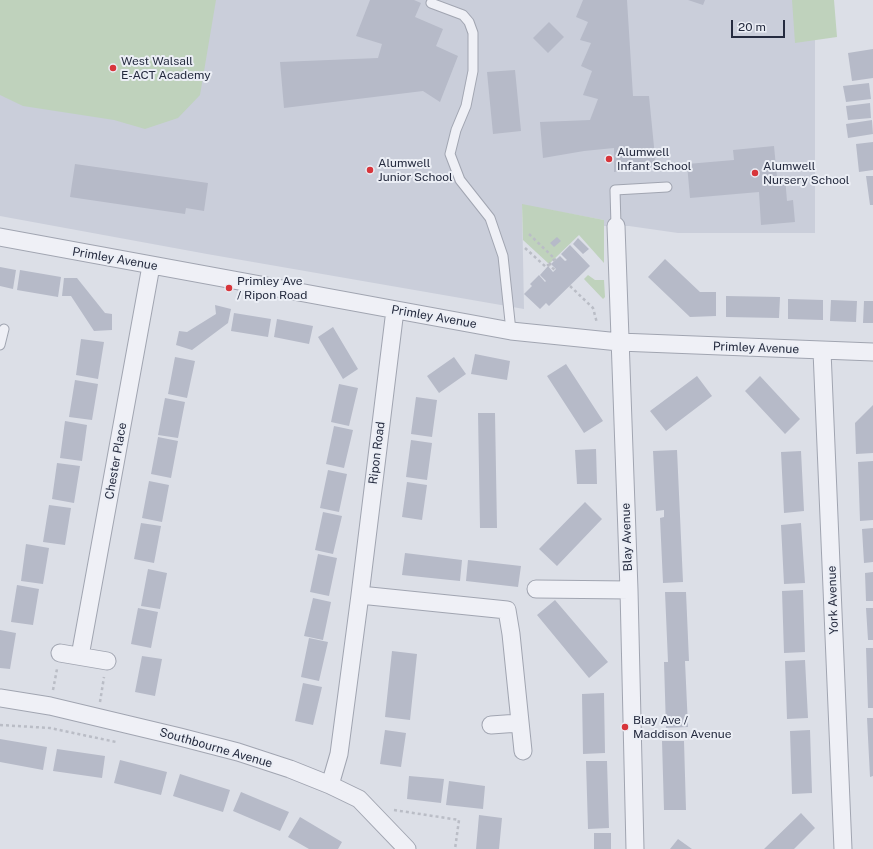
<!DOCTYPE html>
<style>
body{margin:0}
#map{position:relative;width:873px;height:849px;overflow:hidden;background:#dcdfe7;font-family:"Public Sans",sans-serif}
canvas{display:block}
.scale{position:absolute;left:731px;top:20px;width:54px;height:18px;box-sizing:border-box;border:2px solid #252b3f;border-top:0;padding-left:5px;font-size:12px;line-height:14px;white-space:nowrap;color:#252b3f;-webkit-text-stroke:3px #ebeef5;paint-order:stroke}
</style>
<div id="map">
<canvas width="873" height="849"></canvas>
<div class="scale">20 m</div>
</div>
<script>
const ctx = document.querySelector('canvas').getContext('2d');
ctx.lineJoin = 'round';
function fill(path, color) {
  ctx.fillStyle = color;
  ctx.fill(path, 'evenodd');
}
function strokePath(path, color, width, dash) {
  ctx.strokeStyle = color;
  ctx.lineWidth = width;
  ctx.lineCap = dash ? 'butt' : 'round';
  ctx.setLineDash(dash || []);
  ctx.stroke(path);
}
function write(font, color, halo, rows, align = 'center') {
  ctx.font = font + ' "Public Sans",sans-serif';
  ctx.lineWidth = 4;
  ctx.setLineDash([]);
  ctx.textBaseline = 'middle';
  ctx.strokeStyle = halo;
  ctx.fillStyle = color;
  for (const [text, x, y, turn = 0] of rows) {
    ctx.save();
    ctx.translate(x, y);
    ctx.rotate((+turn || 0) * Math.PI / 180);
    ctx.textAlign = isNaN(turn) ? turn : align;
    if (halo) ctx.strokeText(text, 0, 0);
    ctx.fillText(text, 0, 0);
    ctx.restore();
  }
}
fill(new Path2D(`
 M0 0H813L815 40V233H678L629 226H604V220L522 205 524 309 207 254 0 216Z`), '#caceda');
fill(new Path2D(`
 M0 0H216L200 95 178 118 145 129 114 120 23 106 0 95Z
 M792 0H834L837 37 795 43Z
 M522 204 604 220V263L579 235 549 264 523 240Z
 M588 275 595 280H604L605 297 603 299 584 279Z`), '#bfd2bc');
fill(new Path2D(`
 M370 0H414L421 3 415 17 443 29 436 46 458 56 440 102 423 91 284 108 280 62 378 58 382 44 356 36Z
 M583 0H627L633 96H649L656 167 614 172V148L584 151 543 158 540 122 590 120 598 99 583 95 592 71 581 66 591 43 580 40 588 22 576 17Z
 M688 0H705L703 5Z
 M549 22 564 37 548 53 533 38Z
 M873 49V78L852 81 848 53Z
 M515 70 521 131 493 134 487 72Z
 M869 83 871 99 846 102 843 86Z
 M870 103 871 118 848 120 846 106Z
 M872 120 873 134 848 138 846 124Z
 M873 142V170L859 172 856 144Z
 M774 146 777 177H785L787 201 793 200 795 222 761 225 759 192 690 198 687 164 734 160 733 150Z
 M75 164 208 183 204 211 186 208 185 214 70 197Z
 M866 176H873V205H870Z
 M557 237 561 241 554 247 550 243Z
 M578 238 589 249 583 254 573 244Z
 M570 245 590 266 549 306 546 303 540 309 524 294 532 286 530 284 539 275 545 282 546 281 540 275 548 266 553 272 556 269 551 264 560 256 565 261 567 260 561 254Z
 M665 259 700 292H716V316L690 317 648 277Z
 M0 267 16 270 13 289 0 286Z
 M20 270 61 277 58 297 17 290Z
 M64 278H77L105 313 112 314V330L94 331 71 296H62Z
 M726 296 780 297 779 318 726 317Z
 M788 299 823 300V320L788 319Z
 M831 300 857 301 856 322 830 321Z
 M864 301H873V323H863Z
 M215 305 231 309 228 323 192 350 176 345 179 331 187 332 216 314Z
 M234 313 271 319 268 337 231 331Z
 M277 319 313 326 309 344 274 337Z
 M333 327 358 369 343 379 318 337Z
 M81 339 104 342 98 379 76 375Z
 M475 354 510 361 507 380 471 374Z
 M175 357 195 361 187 398 168 394Z
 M454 357 466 374 439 393 427 376Z
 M566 364 603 421 584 433 547 376Z
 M697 376 712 396 666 431 650 411Z
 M760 376 800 419 785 434 745 391Z
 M75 380 98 384 92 420 69 417Z
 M339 384 358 388 349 426 331 422Z
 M416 397 437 400 432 437 411 434Z
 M165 398 185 402 178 438 158 435Z
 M873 405V453L856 454 855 423Z
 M478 413H495L497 528H480Z
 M65 421 87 425 82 461 60 458Z
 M334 426 353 430 344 468 326 464Z
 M158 437 178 441 171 478 151 474Z
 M411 440 432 443 427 480 406 477Z
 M596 449 597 484H577L575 450Z
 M677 450 683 582 663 583 660 518 664 517V510L656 511 653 451Z
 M801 451 804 511 784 513 781 452Z
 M873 461V520L860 521 858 462Z
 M57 463 80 466 74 503 52 499Z
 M328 470 347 474 339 512 320 508Z
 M149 481 169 485 162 522 142 518Z
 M407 482 427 485 422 520 402 517Z
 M585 502 602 519 557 566 539 549Z
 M49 505 71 508 65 545 43 542Z
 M323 512 342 516 333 554 315 550Z
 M141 523 161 526 154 563 134 559Z
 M801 523 805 583 784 584 781 525Z
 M873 528V562L864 563 862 529Z
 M26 544 49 548 43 584 21 581Z
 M405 553 462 560 460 581 402 575Z
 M318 554 337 558 329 596 310 592Z
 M468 560 521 566 518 587 466 581Z
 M148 569 167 573 160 609 141 606Z
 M873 572V601H866L865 573Z
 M17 585 39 589 33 625 11 622Z
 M803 590 805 652 784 653 782 591Z
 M665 592H686L689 661H685L688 727 666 728 664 662H668Z
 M313 598 331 602 323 640 304 636Z
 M555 600 608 662 589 678 537 615Z
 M138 608 158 612 151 648 131 644Z
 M866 608H873V640H868Z
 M0 630 16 633 10 669 0 668Z
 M309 638 328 642 319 681 301 677Z
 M866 648H873V708H868Z
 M392 651 417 654 410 720 385 717Z
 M142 656 162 659 155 696 135 692Z
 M805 660 808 718 787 719 785 661Z
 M303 683 322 687 313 725 295 721Z
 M604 693 605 753 583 754 582 694Z
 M867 718H873V776L870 777Z
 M385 730 406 733 401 767 380 764Z
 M810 730 812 793 792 794 790 731Z
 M0 739 47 747 43 770 0 762Z
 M662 741H684L686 810H664Z
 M57 749 105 756 102 778 53 771Z
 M120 760 167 772 161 795 114 783Z
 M586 761H607L609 828 588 829Z
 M180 774 230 790 223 812 173 796Z
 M409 776 444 779 441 803 407 799Z
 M449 781 485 786 483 809 446 805Z
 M241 792 289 812 280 831 233 811Z
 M801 813 815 828 794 849H764Z
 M479 815 502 818 499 849H476Z
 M300 817 342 842 338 849H309L288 837Z
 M594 833H611V849H594Z
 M678 839 692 849H670Z`), '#b6bac8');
const lane = new Path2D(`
 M431 3 463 15 469 22 473 33V71L466 106 456 130 450 154 460 180 490 218 503 256 511 331
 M616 226 615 190 667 187
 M0 345 4 329`);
const street = new Path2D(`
 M616 226 629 590 635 849
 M0 237 511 331 619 342 873 352
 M822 351 843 849
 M536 589 629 590
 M360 595 507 610 511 634 523 751
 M60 653 107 661
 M80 656 151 266
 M0 698 50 706 180 737 238 752 290 769 330 785 359 799 407 849
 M491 725 519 723
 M330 785 339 754 360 595 395 310`);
strokePath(lane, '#a1a5b1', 11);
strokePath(street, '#a1a5b1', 19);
strokePath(new Path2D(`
 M529 234 555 259 550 263V266
 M525 248 546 267 548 265 550 266 555 270
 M570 286 593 308 597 323
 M53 690 57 669
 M100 702 104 677
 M0 725 50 728 116 742
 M394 810 459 820 455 849`), '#babdc6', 2.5, [3, 3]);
strokePath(lane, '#eff0f6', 9);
strokePath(street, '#eff0f6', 17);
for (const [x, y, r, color] of [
 [113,68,4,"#d8353b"],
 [609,159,4,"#d8353b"],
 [370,170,4,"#d8353b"],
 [755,173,4,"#d8353b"],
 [229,288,4,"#d8353b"],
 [625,727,4,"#d8353b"]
]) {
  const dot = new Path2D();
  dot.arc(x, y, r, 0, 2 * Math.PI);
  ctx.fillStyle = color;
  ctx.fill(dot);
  strokePath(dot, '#ebeef5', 1.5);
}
write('12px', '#252b3f', '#ebeef5', [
 ["West Walsall",121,61],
 ["E-ACT Academy",121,75],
 ["Alumwell",617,152],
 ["Infant School",617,166],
 ["Alumwell",378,163],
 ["Junior School",378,177],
 ["Alumwell",763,166],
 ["Nursery School",763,180],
 ["Primley Ave",237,281],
 ["/ Ripon Road",237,295],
 ["Blay Ave /",633,720],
 ["Maddison Avenue",633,734]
], 'left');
write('12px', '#252b3f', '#ebeef5', [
 ["Primley Avenue",115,259,10],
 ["Primley Avenue",434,317,10],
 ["Primley Avenue",756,348,2],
 ["Ripon Road",377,453,-83],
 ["Chester Place",116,461,-80],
 ["Blay Avenue",627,537,-92],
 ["York Avenue",833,600,-92],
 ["Southbourne Avenue",216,748,16]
]);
</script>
